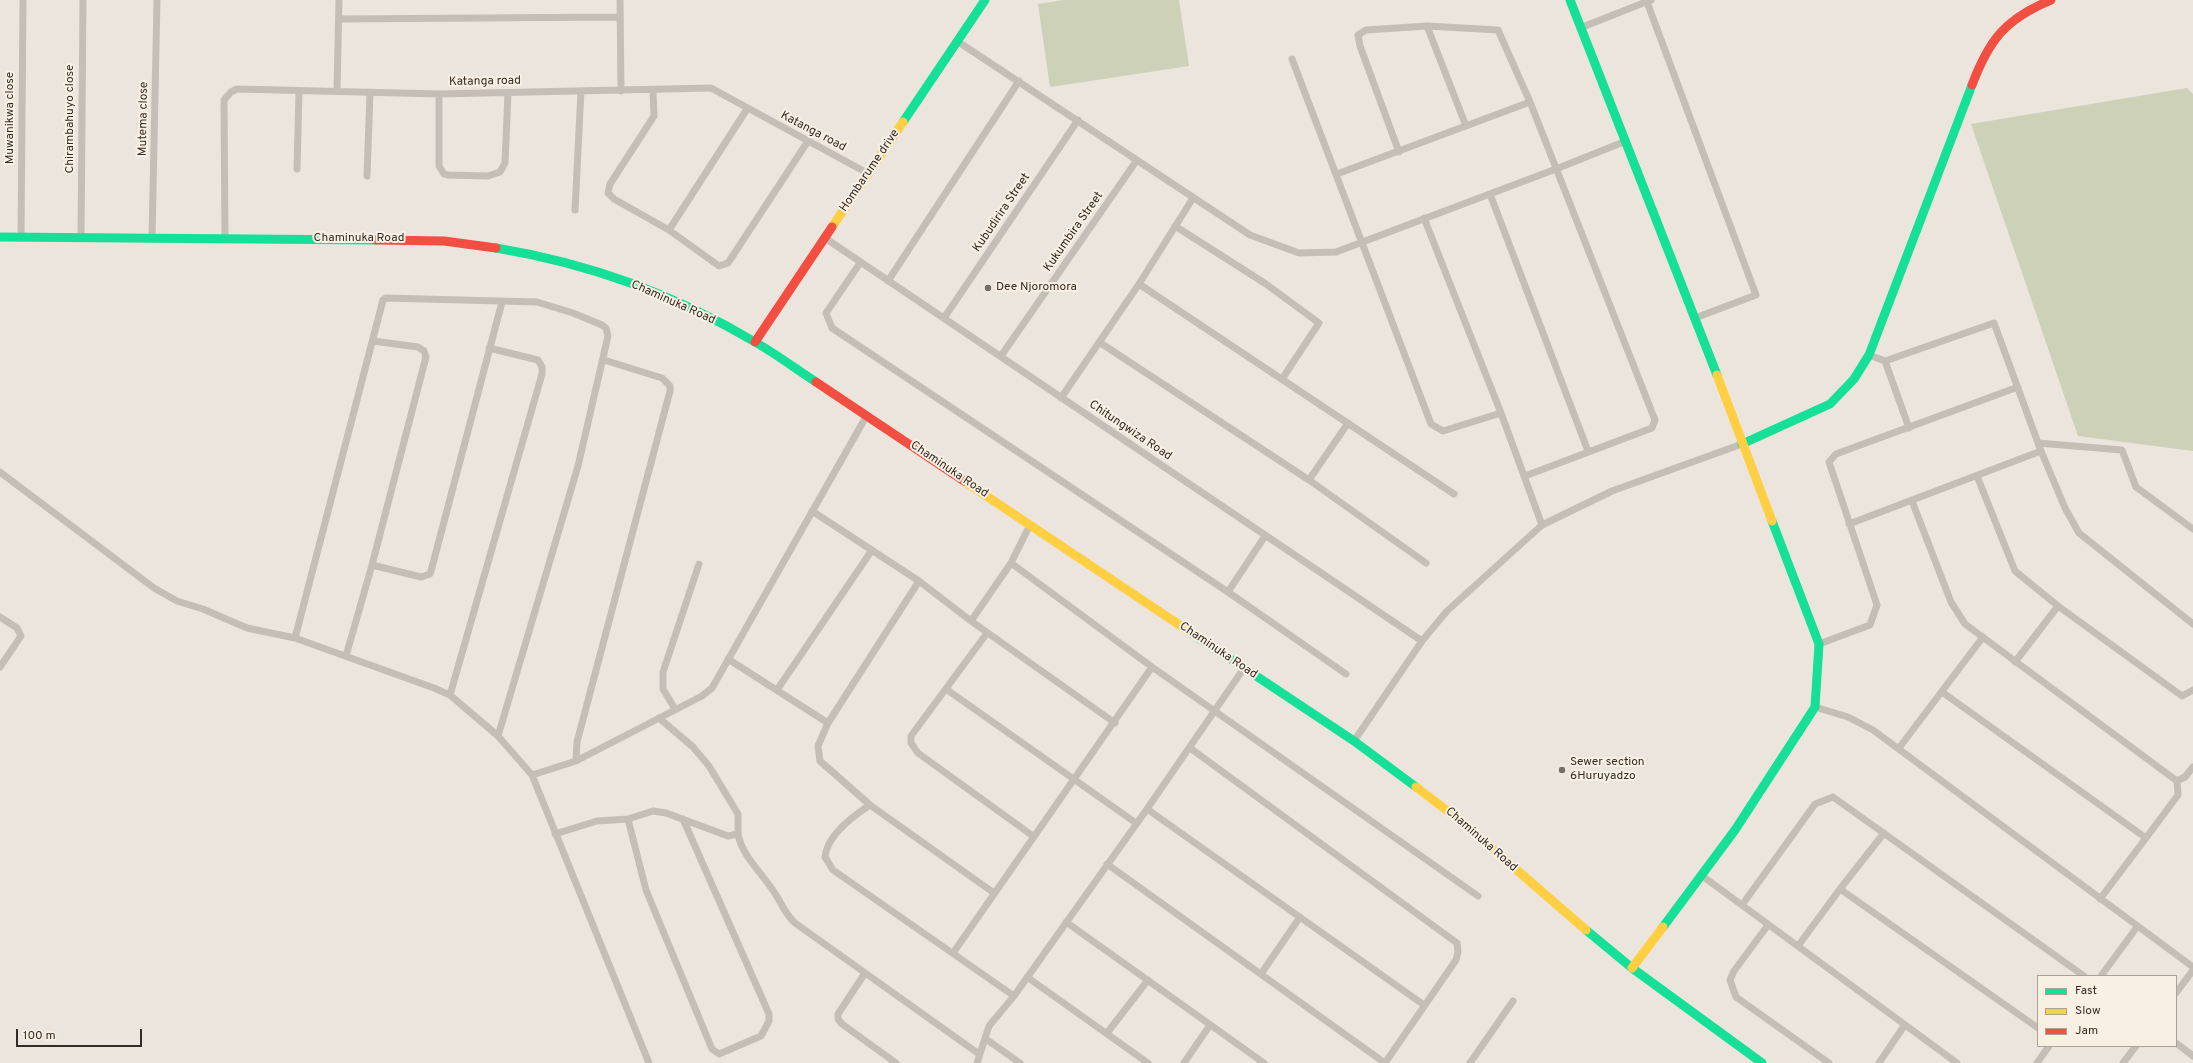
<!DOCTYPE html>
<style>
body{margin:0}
#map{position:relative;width:2193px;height:1063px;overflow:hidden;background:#ece5de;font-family:Overpass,sans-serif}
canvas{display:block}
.legend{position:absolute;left:2037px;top:975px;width:140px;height:72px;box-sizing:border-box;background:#f9f0e4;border:1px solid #aba198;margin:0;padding:5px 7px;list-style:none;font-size:12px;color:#352b26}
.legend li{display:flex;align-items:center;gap:8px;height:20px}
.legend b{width:20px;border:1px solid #aba198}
.scale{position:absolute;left:16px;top:1029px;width:126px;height:18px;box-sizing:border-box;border:2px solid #352b26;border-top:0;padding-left:5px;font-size:12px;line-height:14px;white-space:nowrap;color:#352b26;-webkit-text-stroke:3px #f9f0e4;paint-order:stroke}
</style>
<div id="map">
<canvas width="2193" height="1063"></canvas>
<ul class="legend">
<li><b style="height:5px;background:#16e098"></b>Fast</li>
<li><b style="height:5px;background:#ffcf43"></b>Slow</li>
<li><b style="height:5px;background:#f24e42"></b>Jam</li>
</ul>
<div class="scale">100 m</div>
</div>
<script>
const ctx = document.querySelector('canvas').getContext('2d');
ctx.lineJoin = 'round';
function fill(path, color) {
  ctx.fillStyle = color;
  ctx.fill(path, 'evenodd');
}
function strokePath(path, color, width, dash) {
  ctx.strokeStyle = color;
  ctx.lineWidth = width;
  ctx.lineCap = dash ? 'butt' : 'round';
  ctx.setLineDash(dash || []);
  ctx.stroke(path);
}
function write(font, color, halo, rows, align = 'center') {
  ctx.font = font + ' Overpass,sans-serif';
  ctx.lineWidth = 4;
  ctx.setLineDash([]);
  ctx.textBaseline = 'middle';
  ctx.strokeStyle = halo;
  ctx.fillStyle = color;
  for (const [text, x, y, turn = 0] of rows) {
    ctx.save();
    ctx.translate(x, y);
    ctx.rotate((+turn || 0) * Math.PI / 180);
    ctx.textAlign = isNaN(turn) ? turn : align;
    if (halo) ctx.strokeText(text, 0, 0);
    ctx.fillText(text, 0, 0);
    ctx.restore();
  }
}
fill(new Path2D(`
 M1064 0H1179L1189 66 1050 87 1038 4Z
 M2187 88 2193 94V451L2078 436 1971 124Z`), '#ccd1b8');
strokePath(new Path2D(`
 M620 0 621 91
 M1647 2 1756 295 1695 318
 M339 19 619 17
 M1427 26 1466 126
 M1580 28 1651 0
 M957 41 1250 235 1299 253 1336 252 1556 169 1626 141
 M1292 59 1431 424 1443 431 1501 413
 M653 90 654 116 610 184 608 193 614 199 669 230 719 266 728 263 808 141
 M337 91 339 0
 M439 94V166L444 174 448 175 488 176 500 172 505 163 508 93
 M1399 152 1360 46 1358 35 1366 30 1427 26 1498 30 1530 102 1655 420 1652 428 1525 476
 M297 169 299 92
 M1337 174 1530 102
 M367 176 370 93
 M1490 194 1588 451
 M575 210 581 91
 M1424 218 1501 413 1542 525
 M1175 226 1266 284 1319 323 1282 379
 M669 230 747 109
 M21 237 23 0
 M81 238 83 0
 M825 238 1422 641
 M152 239 157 0
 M225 239 224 100 231 92 237 89 439 94 711 88 869 174
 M860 263 826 313 832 328 1228 592 1346 674
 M888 281 1019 81
 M1139 284 1454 494
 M944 318 1078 120
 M1099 342 1309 480 1426 563
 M1869 355 1885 361 1909 428
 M1001 356 1137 160
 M1885 361 1994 323 2041 451 2065 508 2079 533 2193 624
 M1061 398 1139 284 1193 198
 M2038 443 2122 450 2136 487 2193 529
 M0 472 154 588 177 601 203 609 247 628 295 638 434 688 450 695 498 736
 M1977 476 2015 571 2058 606 2182 696 2193 690
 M1309 480 1348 423
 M1912 501 1951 602 1965 624 2177 781 2178 795 2146 838
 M812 511 919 581 971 621
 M1849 524 2041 451
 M1011 563 1030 525
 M372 565 421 577 430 574 431 571 502 302
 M1228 592 1265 536
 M0 617 17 628 21 636 0 667
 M987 633 911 736V743L918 753 1033 836
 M295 638 383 300 386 298 537 302 573 313 602 325 606 328 608 336 578 466 498 736 532 775
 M1819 644 1870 625 1877 605 1829 462 1836 454 2018 387
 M346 656 372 565 426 357 424 351 418 347 373 341
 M728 659 828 723
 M2015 662 2058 606
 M946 689 1136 823
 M777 690 872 550
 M1942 692 2146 838 2100 899
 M450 695 542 374V367L538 360 489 348
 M1815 707 1848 717 1873 730 2193 967
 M675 709 663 689V672L699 564
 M1115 723 971 621 1011 563 1152 667 1478 896
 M1354 741 1422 641 1447 611 1542 525 1612 491 1742 444
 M1190 748 1457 943 1458 952 1456 960 1385 1063
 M1899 748 1983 637
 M576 761 577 742 670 391V386L662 378 604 360
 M2177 781 2185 777 2193 767
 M870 805 820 761 818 746 828 723 919 581
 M1147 809 1424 1005
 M628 819 646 890 712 1049 719 1054 761 1036 769 1021V1014L683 819
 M555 834 597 821 628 819 653 811 666 813 728 836 738 834V814L709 766 693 747 659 718
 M738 834C742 856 762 873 774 892 781 902 785 914 795 923L979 1054
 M1107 864 1385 1063
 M1701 875 1957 1063
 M1840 889 1884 833
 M994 893 870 805C853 816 827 835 825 857L833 870 1014 996
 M1742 905 1815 804 1833 797 2084 976
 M1066 922 1264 1063
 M1768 925 1734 971 1730 980 1736 997 1829 1063
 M1798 946 1840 889 2038 1028
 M953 953 1152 667
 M865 973 838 1014V1019L842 1024 896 1063
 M1261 974 1300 917
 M2101 976 2137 927
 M1027 977 1148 1063
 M2176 993 2193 970
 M1107 1033 1148 980
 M986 1039 1020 1063
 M2176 1043 2193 1056
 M649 1063 532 775 576 761 702 696 712 688 867 415
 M977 1063 989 1026 1014 996 1147 809 1244 668
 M1184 1063 1210 1025
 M1470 1063 1513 1001
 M1879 1063 1904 1026
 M2037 1063 2049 1046
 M2123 1063 2136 1046`), '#c5beb7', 7);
strokePath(new Path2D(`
 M1570 0 1717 375
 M903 122 985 0
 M0 237 376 240
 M496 248C587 263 676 295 755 342 776 354 796 369 816 382
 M1742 444 1830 404 1854 379 1869 355 1972 85
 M1190 632 1354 741 1416 787
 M1663 927 1735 830 1815 707 1819 644 1772 521
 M1586 930 1632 968 1762 1063`), '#16e098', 9);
strokePath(new Path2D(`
 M832 227 903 122
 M1717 375 1772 521
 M964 481 1190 632
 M1416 787 1457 818 1586 930
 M1632 968 1663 927`), '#ffcf43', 9);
strokePath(new Path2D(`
 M1972 85C1989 40 2005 19 2051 0
 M376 240 444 241 496 248
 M755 342 832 227
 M816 382 964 481`), '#f24e42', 9);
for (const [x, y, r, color] of [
 [988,288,4,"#756c66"],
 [1562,770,4,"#756c66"]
]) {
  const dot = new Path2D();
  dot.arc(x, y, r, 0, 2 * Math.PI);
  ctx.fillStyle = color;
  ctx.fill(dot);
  strokePath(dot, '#f9f0e4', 1.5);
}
write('12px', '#352b26', '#f9f0e4', [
 ["Katanga road",485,82,-1],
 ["Muwanikwa close",11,118,-90],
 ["Chirambahuyo close",71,119,-90],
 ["Mutema close",144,119,-89],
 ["Katanga road",813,132,28],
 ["Hombarume drive",870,171,-56],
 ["Kubudirira Street",1002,213,-56],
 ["Kukumbira Street",1074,232,-55],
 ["Chaminuka Road",359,239],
 ["Chaminuka Road",673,303,24],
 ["Chitungwiza Road",1130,431,34],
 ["Chaminuka Road",949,470,34],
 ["Chaminuka Road",1218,651,34],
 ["Chaminuka Road",1481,840,41]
]);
write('12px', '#352b26', '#f9f0e4', [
 ["Dee Njoromora",996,288],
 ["Sewer section",1570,763],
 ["6Huruyadzo",1570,777]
], 'left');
</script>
